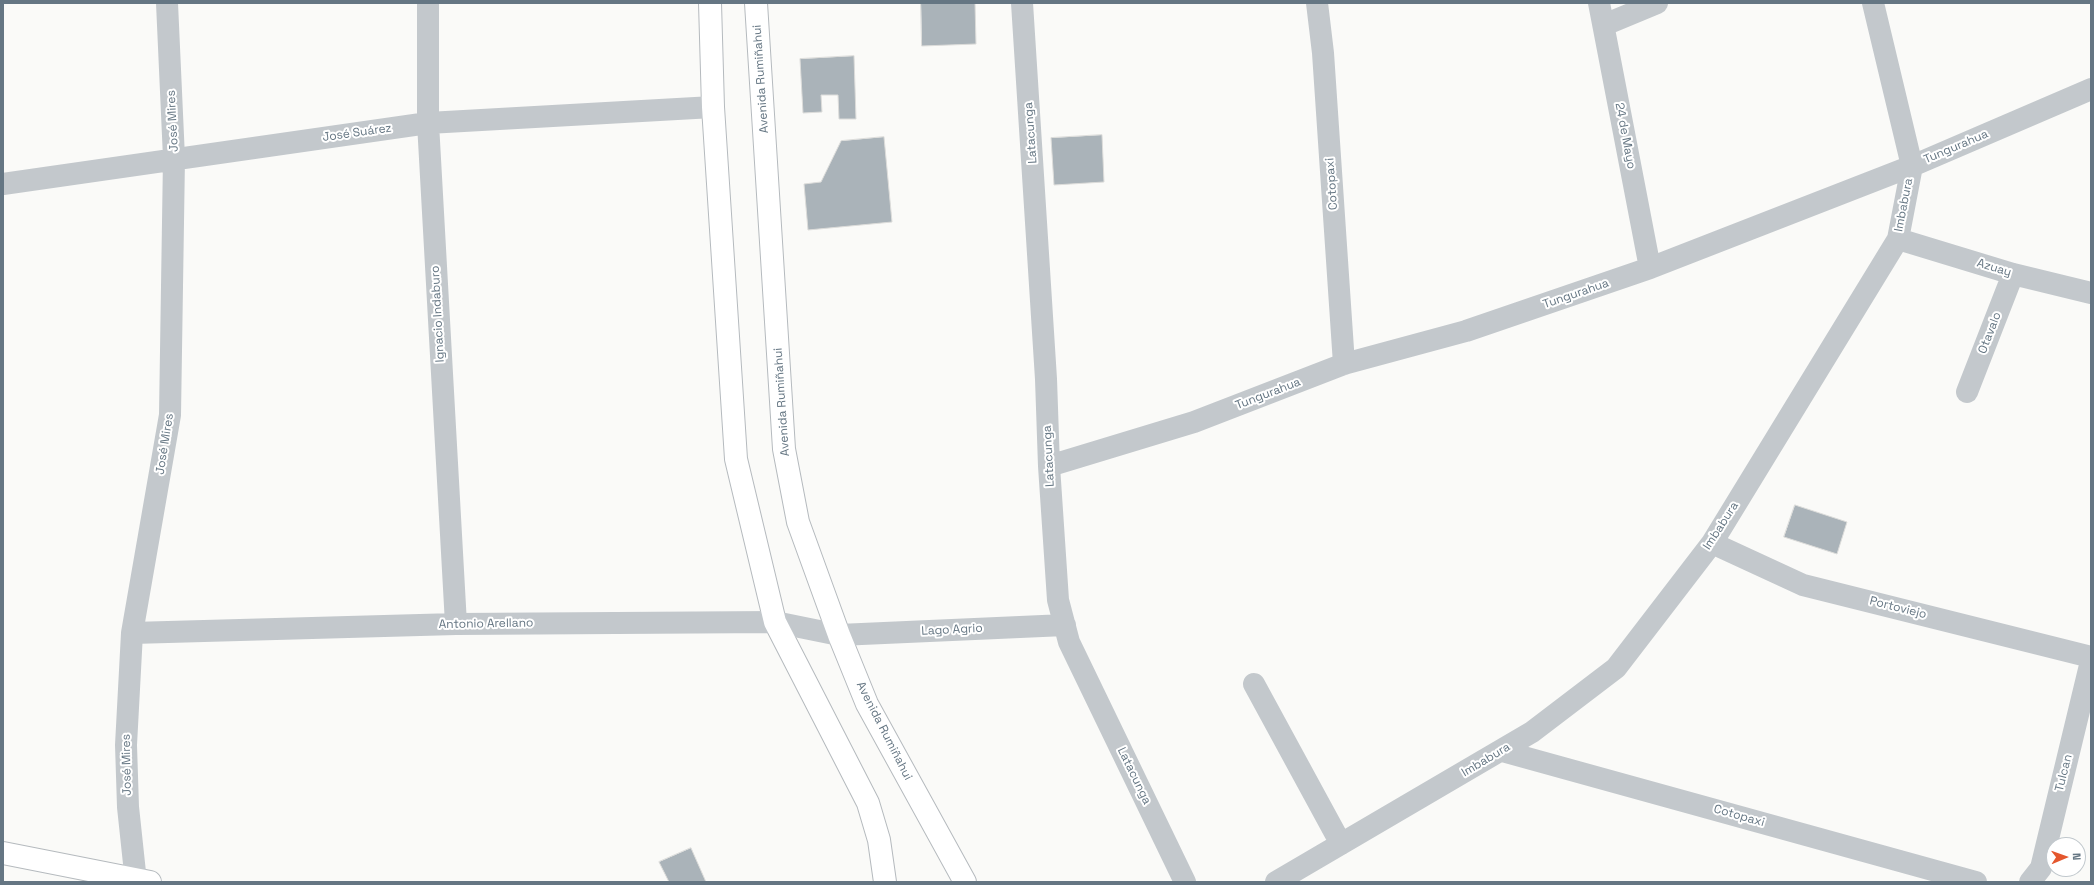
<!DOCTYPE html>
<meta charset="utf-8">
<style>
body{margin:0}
#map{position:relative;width:2094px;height:885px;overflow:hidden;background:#fafaf8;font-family:"Space Grotesk",sans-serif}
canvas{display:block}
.frame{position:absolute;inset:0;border:4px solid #657683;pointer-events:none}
.north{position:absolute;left:2046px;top:837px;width:40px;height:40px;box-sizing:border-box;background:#fff;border:1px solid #c1c8cd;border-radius:50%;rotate:88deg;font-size:11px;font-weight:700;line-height:16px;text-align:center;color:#657683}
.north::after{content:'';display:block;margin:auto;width:14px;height:18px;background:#e4572e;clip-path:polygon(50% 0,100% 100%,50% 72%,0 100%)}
</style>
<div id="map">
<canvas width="2094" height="885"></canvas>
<div class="frame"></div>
<div class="north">N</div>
</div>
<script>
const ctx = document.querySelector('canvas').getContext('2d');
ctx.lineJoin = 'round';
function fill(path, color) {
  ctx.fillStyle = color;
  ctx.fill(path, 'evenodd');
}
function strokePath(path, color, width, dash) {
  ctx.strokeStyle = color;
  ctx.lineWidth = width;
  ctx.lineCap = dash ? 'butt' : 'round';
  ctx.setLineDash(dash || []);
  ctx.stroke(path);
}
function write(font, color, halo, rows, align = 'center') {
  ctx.font = font + ' "Space Grotesk",sans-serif';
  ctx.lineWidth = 4;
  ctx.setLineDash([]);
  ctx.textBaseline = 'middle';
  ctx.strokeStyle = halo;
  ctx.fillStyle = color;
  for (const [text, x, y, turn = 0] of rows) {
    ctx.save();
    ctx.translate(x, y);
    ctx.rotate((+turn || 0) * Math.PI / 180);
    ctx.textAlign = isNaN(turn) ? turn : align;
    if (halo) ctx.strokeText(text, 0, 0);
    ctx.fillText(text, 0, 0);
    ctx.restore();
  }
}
const building = new Path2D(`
 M921 3H975L976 44 922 46Z
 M854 56 856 119H839L838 95H821L822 112 803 113 800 59Z
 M1102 135 1104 182 1054 185 1051 138Z
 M884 137 892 222 808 230 804 184 821 182 841 141Z
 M1795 505 1847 522 1837 554 1784 537Z
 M691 848 706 882H669L659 862Z`);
fill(building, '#aab3b9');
strokePath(building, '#dcdcda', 1);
const major = new Path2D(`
 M710 3 713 107 736 459 775 622 868 803 879 840 885 882
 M756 3 784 449 798 522 839 635 867 704 965 882
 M3 853 150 882`);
strokePath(major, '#b5babe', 24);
strokePath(new Path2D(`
 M428 3V123L456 624
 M1022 3 1046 379 1049 466 1058 600 1069 642 1185 882
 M1317 3 1323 53 1344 364
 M1599 3 1650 268
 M1604 25 1657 3
 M3 184 428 123 713 107
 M1898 239 2013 274 2091 293
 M1967 392 2013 274
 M1049 466 1194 422 1344 364 1466 331 1650 268 1912 166 2091 89
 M1712 543 1803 585 2091 657
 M132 633 456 624 775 622 839 635 1065 625
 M1254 684 1341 844
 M1502 751 1976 882
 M136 882 128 807 126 745 132 633 170 415 174 158 167 3
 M1276 882 1532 732 1616 668 1712 543 1898 239 1912 166 1873 3
 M2030 882 2041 868 2091 661`), '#c3c8cc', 22);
strokePath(major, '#fff', 22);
write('12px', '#657683', '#fff', [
 ["Avenida Rumiñahui",761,79,-94],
 ["José Mires",173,121,-93],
 ["José Suárez",357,133,-8],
 ["Latacunga",1031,133,-94],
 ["24 de Mayo",1625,136,79],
 ["Tungurahua",1956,147,-23],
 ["Cotopaxi",1332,184,-94],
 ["Imbabura",1904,205,-79],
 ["Azuay",1994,268,17],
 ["Tungurahua",1576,294,-19],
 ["Ignacio Indaburo",438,314,-93],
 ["Otavalo",1990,333,-69],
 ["Tungurahua",1268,394,-21],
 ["Avenida Rumiñahui",782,402,-94],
 ["José Mires",165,444,-81],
 ["Latacunga",1049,456,-93],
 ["Imbabura",1721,526,-57],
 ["Portoviejo",1898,608,14],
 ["Antonio Arellano",486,624,-1],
 ["Lago Agrio",952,630,-3],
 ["Avenida Rumiñahui",884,731,63],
 ["Imbabura",1486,760,-31],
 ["José Mires",127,765,-91],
 ["Tulcan",2064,773,-76],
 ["Latacunga",1134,776,64],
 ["Cotopaxi",1739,816,16]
]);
</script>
